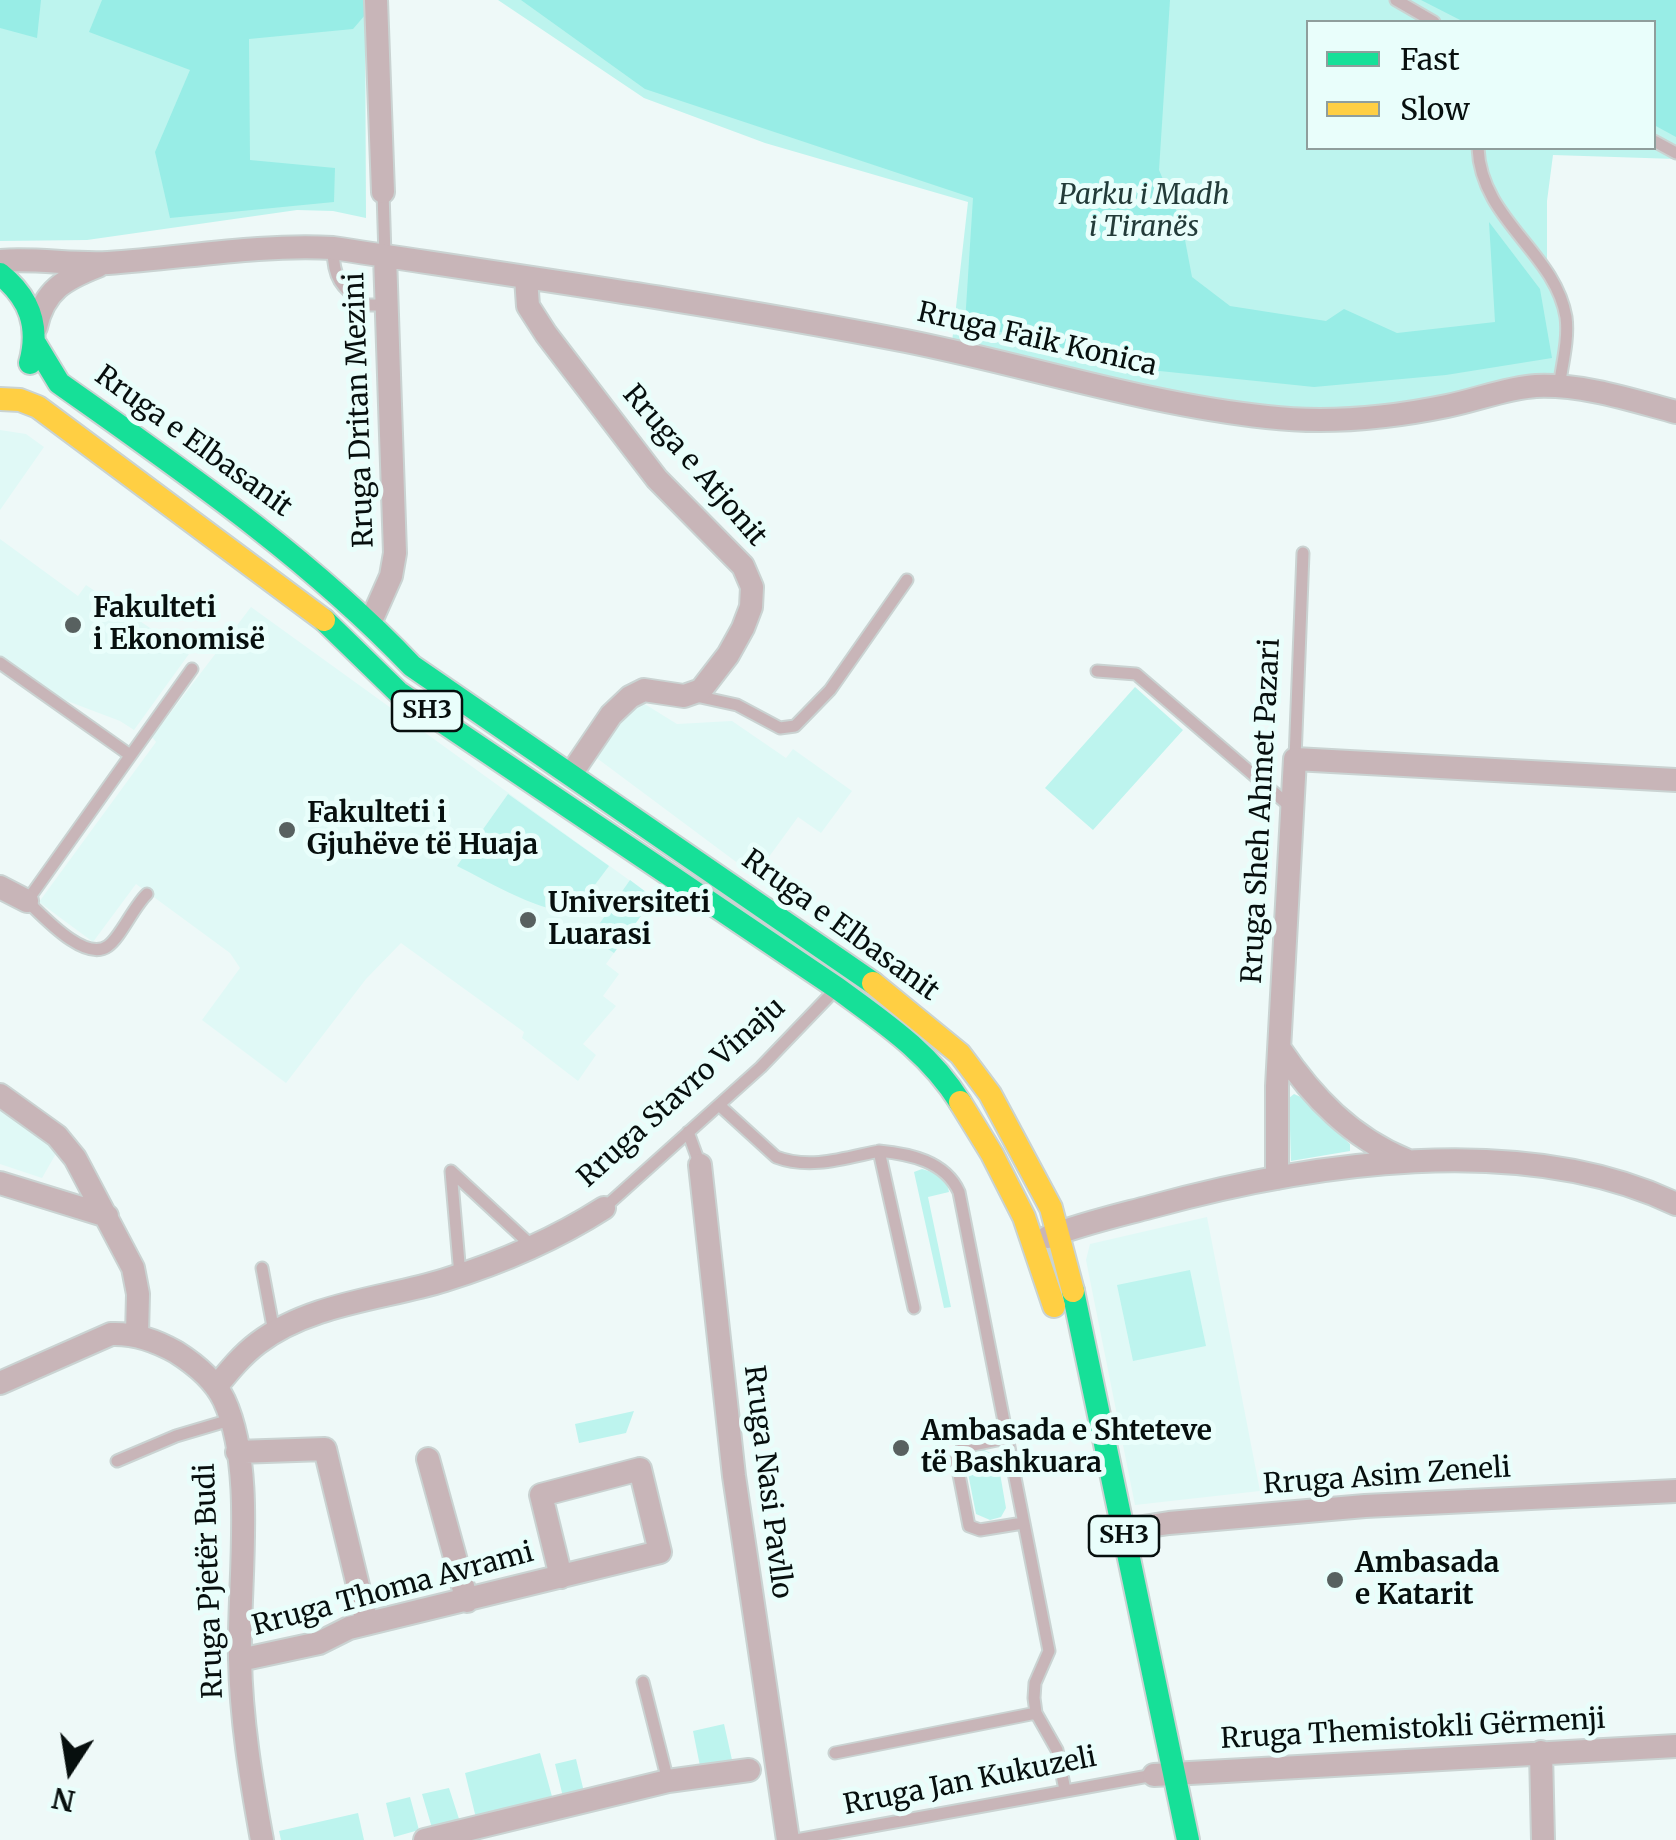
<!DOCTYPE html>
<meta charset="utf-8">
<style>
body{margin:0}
#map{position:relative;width:1676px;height:1840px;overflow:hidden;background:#eef9f8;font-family:Merriweather,serif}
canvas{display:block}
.legend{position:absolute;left:1306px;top:20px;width:350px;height:130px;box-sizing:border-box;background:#e9fefb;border:2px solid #8f9e9c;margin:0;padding:12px 18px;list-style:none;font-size:30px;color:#070f0e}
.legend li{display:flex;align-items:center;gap:20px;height:50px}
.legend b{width:50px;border:2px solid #8f9e9c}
.north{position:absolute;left:20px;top:1720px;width:100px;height:100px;-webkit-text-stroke:8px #e9fefb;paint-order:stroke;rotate:192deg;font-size:28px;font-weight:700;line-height:40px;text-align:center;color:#070f0e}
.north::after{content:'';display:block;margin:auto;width:35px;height:45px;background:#070f0e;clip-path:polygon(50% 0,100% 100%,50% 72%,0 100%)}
</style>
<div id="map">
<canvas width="1676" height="1840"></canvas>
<ul class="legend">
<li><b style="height:12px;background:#16e098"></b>Fast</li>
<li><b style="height:12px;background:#ffcf43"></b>Slow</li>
</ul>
<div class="north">N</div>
</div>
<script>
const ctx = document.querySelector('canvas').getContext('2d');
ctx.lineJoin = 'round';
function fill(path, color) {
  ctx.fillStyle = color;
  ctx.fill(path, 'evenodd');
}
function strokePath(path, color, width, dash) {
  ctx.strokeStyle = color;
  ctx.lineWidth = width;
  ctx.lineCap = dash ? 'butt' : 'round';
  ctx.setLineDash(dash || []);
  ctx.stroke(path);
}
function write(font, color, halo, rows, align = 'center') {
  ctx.font = font + ' Merriweather,serif';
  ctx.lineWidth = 10;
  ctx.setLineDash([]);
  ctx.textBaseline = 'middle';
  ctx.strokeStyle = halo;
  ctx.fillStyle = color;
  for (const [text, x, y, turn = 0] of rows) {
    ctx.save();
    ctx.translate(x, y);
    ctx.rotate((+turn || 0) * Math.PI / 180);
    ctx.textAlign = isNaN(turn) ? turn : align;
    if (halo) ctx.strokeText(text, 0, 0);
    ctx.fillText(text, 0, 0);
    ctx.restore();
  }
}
fill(new Path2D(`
 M0 430 26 434 44 447 0 510Z
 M0 539 78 596 86 585 189 654 134 730 120 721 54 696 0 657Z
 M251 607 654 898 606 964 619 974 603 996 616 1006 583 1044 596 1055 578 1081 522 1038 524 1032 401 943 366 979 286 1083 202 1020 240 968 230 953 136 884 93 942 39 902 156 742 152 737Z
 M643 703 677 724 732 721 786 758 793 749 852 791 821 833 798 817 755 876 594 756 630 710Z
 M0 1107 58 1150 42 1178 0 1164Z
 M1207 1217 1260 1491 1135 1505 1086 1260 1090 1244Z`), '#e0f9f6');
fill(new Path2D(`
 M0 0H365L366 218 333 211 297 210 87 240 0 241Z
 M498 0H1676V159L1553 155 1547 201V273L1566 317 1559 387 1306 420 951 351 968 202 765 143 644 98ZM1308 22H1654V148H1308Z
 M1135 687 1183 730 1093 830 1045 788Z
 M508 794 609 866 576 910C548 918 484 879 457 866Z
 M630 880 654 898 614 953 596 941 593 933Z
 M1294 1094 1303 1098 1350 1144V1151L1291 1161 1289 1098Z
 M922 1169C936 1173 947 1177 949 1192L928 1197 951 1307 944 1308 914 1172Z
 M1190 1270 1206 1346 1133 1361 1117 1285Z
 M634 1411 626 1433 579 1443 575 1424Z
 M982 1449 997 1456 1006 1508 1001 1517 990 1520 976 1514 966 1463 971 1453Z
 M724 1724 732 1760 700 1766 693 1731Z
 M540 1753 553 1800 476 1818 465 1773Z
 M576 1759 584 1792 563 1797 555 1764Z
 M449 1788 460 1822 432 1828 422 1794Z
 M410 1797 419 1830 394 1837 386 1803Z
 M358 1813 364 1840H281L279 1831Z`), '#bdf4ee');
fill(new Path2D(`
 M0 0H41L37 38 0 28Z
 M102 0H378L353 29 249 39 250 160 335 168 334 202 170 218 155 152 190 70 89 32Z
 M521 0H1170L1159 170 1182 224 1192 277 1230 306 1326 321 1344 309 1397 333 1495 322 1489 222 1540 289 1552 358 1446 375 1314 387 1150 370 965 323 973 198 645 89Z
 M1421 0H1676V137L1654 125V22H1464Z`), '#98ede6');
const lane = new Path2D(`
 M1396 0 1434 22
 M1654 141 1676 153
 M1478 148C1481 220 1555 252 1566 317 1569 339 1562 365 1559 387
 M383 192 385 256
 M333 248C333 279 341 286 364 305H387
 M0 663 130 755
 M1097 671 1136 674 1292 808
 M696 696 737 705 780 728 795 726 830 690 907 580
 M1295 759 1303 553
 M147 894C134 906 120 938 108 946 85 963 42 915 27 901L192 669
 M719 1105 776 1157C810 1170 845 1158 879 1151L914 1308
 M688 1132 700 1165
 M879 1151C910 1154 945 1161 959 1192L1049 1651 1035 1683 1034 1698 1036 1713 1057 1750 1065 1790
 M451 1171 532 1246
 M451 1171 460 1275
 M604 1208 761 1067 834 991
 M262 1268 274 1332
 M1007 1438 963 1447 956 1459 969 1526 980 1530 1023 1523
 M117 1461 176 1436 230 1420
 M643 1682 668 1781
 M835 1753 1036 1713
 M796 1840 1154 1775`);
const street = new Path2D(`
 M376 0 383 192
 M0 261C36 258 73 265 108 263 184 258 257 244 333 248 524 277 716 304 906 341 1026 365 1145 404 1267 417 1327 424 1389 418 1447 406 1477 400 1506 388 1536 386 1583 384 1631 400 1676 412
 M526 278 528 306 546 334 657 479 743 566 752 587 751 607 743 628 728 655 701 690 684 696 644 690 630 697 611 715 571 774
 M36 327C44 290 65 279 98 266
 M371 621 391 576 395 553 385 256
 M0 887 27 901
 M1280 1049C1313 1098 1351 1137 1406 1160
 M0 1095 57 1136 75 1158 133 1268 138 1294 137 1335
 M700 1165 734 1476 788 1840
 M1277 1178V1086L1295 759 1676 780
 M0 1183 107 1216
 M1048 1237C1081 1224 1116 1216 1150 1207 1310 1163 1521 1130 1676 1204
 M0 1383 111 1334C135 1333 155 1340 176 1352 195 1364 214 1379 224 1400 256 1469 238 1583 240 1658 241 1719 251 1780 262 1840
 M216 1387C229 1371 242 1355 258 1343 311 1303 384 1299 445 1280 503 1262 554 1240 604 1208
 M237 1452 325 1449 367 1623
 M428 1459 467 1601
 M1104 1533 1169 1523 1365 1506 1676 1491
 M240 1660 319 1643 349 1628 660 1552 640 1469 541 1495 561 1577
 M1541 1752 1543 1840
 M1154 1775 1676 1746
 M425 1840 668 1781 749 1770`);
const fast = new Path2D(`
 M0 274C30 298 40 326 30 363
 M36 345 59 383C183 471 307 556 412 666L873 983
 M324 620 398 692 837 988C883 1022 929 1052 960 1102
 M1073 1291 1188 1840`);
const slow = new Path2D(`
 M0 399 20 400 38 407 324 620
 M873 983 960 1054 990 1094 1051 1208 1073 1291
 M960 1102 992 1154 1024 1217 1054 1306`);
strokePath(lane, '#cad3d2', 15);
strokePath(street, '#cad3d2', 26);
strokePath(fast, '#cad3d2', 26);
strokePath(slow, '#cad3d2', 26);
strokePath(lane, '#c8b5b8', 11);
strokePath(street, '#c8b5b8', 22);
strokePath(fast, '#16e098', 22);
strokePath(slow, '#ffcf43', 22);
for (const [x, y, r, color] of [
 [73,625,10,"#586160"],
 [287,830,10,"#586160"],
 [528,920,10,"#586160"],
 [901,1448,10,"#586160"],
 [1335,1580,10,"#586160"]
]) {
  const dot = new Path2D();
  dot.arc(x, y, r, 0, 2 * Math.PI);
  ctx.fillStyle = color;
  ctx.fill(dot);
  strokePath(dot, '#e9fefb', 4);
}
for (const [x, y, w] of [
 [427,711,70],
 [1124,1536,70]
]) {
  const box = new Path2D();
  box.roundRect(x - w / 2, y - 20, w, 40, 8);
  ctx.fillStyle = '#e9fefb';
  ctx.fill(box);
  strokePath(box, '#070f0e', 2.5);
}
write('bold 25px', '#070f0e', null, [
 ["SH3",427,711],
 ["SH3",1124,1536]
]);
write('italic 28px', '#233b39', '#e9fefb', [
 ["Parku i Madh",1144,196],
 ["i Tiranës",1144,228]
]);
write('28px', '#070f0e', '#e9fefb', [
 ["Rruga Faik Konica",1037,340,13],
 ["Rruga Dritan Mezini",360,410,-92],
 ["Rruga e Elbasanit",193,442,36],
 ["Rruga e Atjonit",694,466,49],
 ["Rruga Sheh Ahmet Pazari",1262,811,-87],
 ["Rruga e Elbasanit",840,926,36],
 ["Rruga Stavro Vinaju",682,1093,-42],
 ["Rruga Asim Zeneli",1387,1477,-4],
 ["Rruga Nasi Pavllo",767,1482,83],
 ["Rruga Pjetër Budi",210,1581,-92],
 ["Rruga Thoma Avrami",393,1590,-15],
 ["Rruga Themistokli Gërmenji",1413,1730,-3],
 ["Rruga Jan Kukuzeli",970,1782,-11]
]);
write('bold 28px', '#070f0e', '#e9fefb', [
 ["Fakulteti",93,609],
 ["i Ekonomisë",93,641],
 ["Fakulteti i",307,814],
 ["Gjuhëve të Huaja",307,846],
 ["Universiteti",548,904],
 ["Luarasi",548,936],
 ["Ambasada e Shteteve",921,1432],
 ["të Bashkuara",921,1464],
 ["Ambasada",1355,1564],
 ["e Katarit",1355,1596]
], 'left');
</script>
